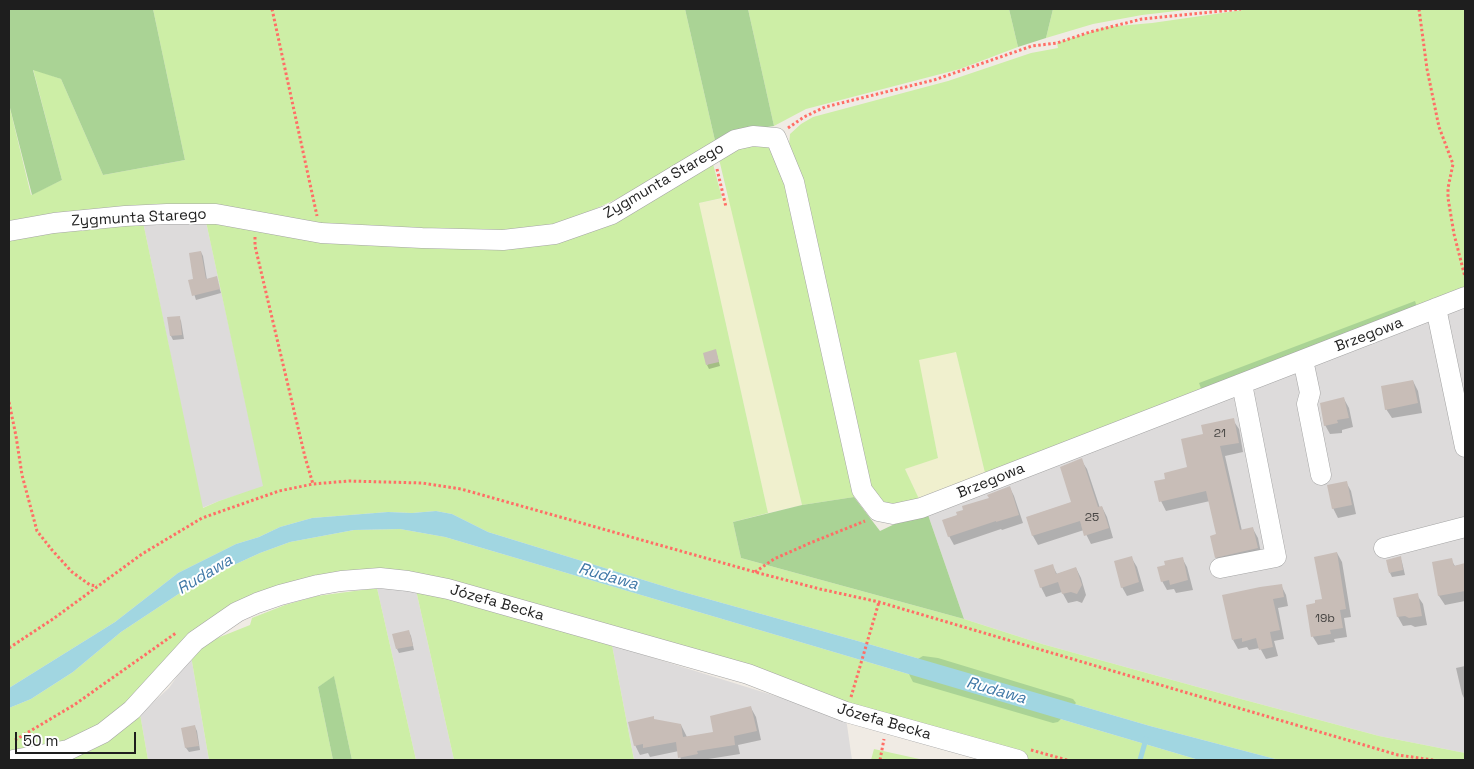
<!DOCTYPE html>
<meta charset="utf-8">
<style>
body{margin:0}
#map{position:relative;width:1474px;height:769px;overflow:hidden;background:#f0ebe4;font-family:"Space Grotesk",sans-serif}
canvas{display:block}
.frame{position:absolute;inset:0;border:10px solid #1e1e1e;pointer-events:none}
.scale{position:absolute;left:15px;top:732px;width:121px;height:22px;box-sizing:border-box;border:2px solid #1e1e1e;border-top:0;padding-left:6px;font-size:15px;line-height:18px;white-space:nowrap;color:#1e1e1e;-webkit-text-stroke:4px #fff;paint-order:stroke}
</style>
<div id="map">
<canvas width="1474" height="769"></canvas>
<div class="frame"></div>
<div class="scale">50 m</div>
</div>
<script>
const ctx = document.querySelector('canvas').getContext('2d');
ctx.lineJoin = 'round';
function fill(path, color) {
  ctx.fillStyle = color;
  ctx.fill(path, 'evenodd');
}
function strokePath(path, color, width, dash) {
  ctx.strokeStyle = color;
  ctx.lineWidth = width;
  ctx.lineCap = dash ? 'butt' : 'round';
  ctx.setLineDash(dash || []);
  ctx.stroke(path);
}
function write(font, color, halo, rows, align = 'center') {
  ctx.font = font + ' "Space Grotesk",sans-serif';
  ctx.lineWidth = 4;
  ctx.setLineDash([]);
  ctx.textBaseline = 'middle';
  ctx.strokeStyle = halo;
  ctx.fillStyle = color;
  for (const [text, x, y, turn = 0] of rows) {
    ctx.save();
    ctx.translate(x, y);
    ctx.rotate((+turn || 0) * Math.PI / 180);
    ctx.textAlign = isNaN(turn) ? turn : align;
    if (halo) ctx.strokeText(text, 0, 0);
    ctx.fillText(text, 0, 0);
    ctx.restore();
  }
}
fill(new Path2D(`
 M205 217 264 487 219 501 202 508 143 222Z
 M1465 301V753L1379 736 1241 699 1042 644 964 619 926 509Z
 M377 588 416 590 454 760H416Z
 M612 645 846 718 852 760H634Z
 M191 656 209 760H148L140 714 169 688Z`), '#dddbdb');
fill(new Path2D(`
 M729 197 802 505 768 513 699 203Z
 M956 351 985 473 920 501 905 469 938 457 918 360Z`), '#f0f0ce');
fill(new Path2D(`
 M153 9H685L716 145 643 187 573 219 531 231 353 230 289 219 9 226V104L31 195 62 180 33 69 61 79 103 175 185 160Z
 M748 9H1009L1018 47 960 69 806 109 774 126Z
 M1053 9H1194L1142 15 1093 24 1046 38Z
 M1250 9H1465V297L985 473 956 352 919 360 938 458 905 469 920 501 894 507 872 496 789 146 790 134 801 124 813 117 948 81 1031 53 1058 48 1057 43 1106 27 1152 23Z
 M736 146H771L779 156 858 489 854 497 802 505 718 155Z
 M712 160 722 198 699 203 768 513 733 522 741 558 964 619 1042 644 1241 699 1379 736 1465 753V760H1279L1150 726 872 645 676 590 488 532 452 514 436 511 412 513 388 512 312 518 280 527 259 537 236 544 178 573 115 622 9 688V236L143 222 203 508 219 501 263 486 205 217 236 222 563 234Z
 M400 529 445 537 1199 760H1030L435 582 268 594 157 678 90 737 9 758V708L31 699 73 672 121 632 183 591 225 569 260 553 290 542 354 530Z
 M377 588 416 760H352L334 677 318 687 333 760H209L191 656 210 641 250 625 252 618 285 605 317 596Z
 M416 590 612 645 634 760H454Z
 M140 714 148 760H66L92 750Z
 M874 749 924 760H871Z`), '#cdeea6');
fill(new Path2D(`
 M9 9H153L185 160 103 175 61 79 33 70 62 180 32 195 9 104Z
 M685 9H748L774 126 740 131 716 145Z
 M1009 9H1053L1046 38 1018 47Z
 M1415 301 1418 310 1203 394 1199 383Z
 M854 497 880 531 926 509 964 619 741 558 733 522 802 505Z
 M923 656 938 658 1073 699 1076 703 1058 722 1053 723 913 682 908 672 916 660Z
 M334 676 352 760H333L318 687Z`), '#aad395');
fill(new Path2D(`
 M436 511 452 514 488 532 676 590 872 645 1150 726 1279 760H1199L445 537 400 529 354 530 290 542 260 553 225 569 183 591 121 632 73 672 31 699 9 708V688L115 622 178 573 236 544 259 537 280 527 312 518 388 512 412 513Z`), '#a1d6e1');
fill(new Path2D(`
 M201 252 203 256 207 280 216 278 221 293 196 300 190 281 194 280Z
 M179 317 181 321 184 339 173 340 171 336 169 318Z
 M717 355 720 366 709 369 707 365Z
 M1413 381 1418 391 1422 413 1392 418 1386 409Z
 M1344 399 1349 408 1353 427 1342 430V433L1330 434 1325 425Z
 M1233 420 1239 429 1243 452 1225 456 1242 531 1253 529 1258 538 1262 558 1221 566 1216 557 1217 535 1210 501 1166 511 1161 501 1167 480 1189 468 1204 435Z
 M1081 460 1087 469 1100 508 1102 507 1107 517 1113 538 1091 544 1084 530 1038 545 1033 536 1027 518 1072 503Z
 M1346 482 1351 491 1356 514 1338 518 1333 508Z
 M1010 488 1014 496 1023 523 1002 530 1001 529 954 545 949 536 958 516Z
 M1337 553 1342 562 1351 617 1344 618 1347 637 1334 639 1335 642 1318 645 1313 637 1316 604 1323 600Z
 M1131 557 1137 567 1144 591 1127 596 1122 587Z
 M1400 557 1402 562 1405 575 1392 577 1390 573Z
 M1182 558 1187 567 1193 590 1176 593 1174 589 1167 590 1162 581Z
 M1451 560 1455 566 1465 564V601L1445 605 1439 596 1433 563Z
 M1052 565 1057 574 1076 568 1081 578 1086 595 1082 603 1077 601 1068 603 1062 592 1046 597 1041 587Z
 M1281 585 1286 595 1288 606 1278 608 1284 639 1274 641 1278 656 1266 659 1260 648 1249 650 1247 647 1238 649 1233 640Z
 M1417 595 1423 604 1427 625 1415 627 1411 625 1403 626 1398 617 1395 599Z
 M409 632 411 636 414 650 399 653 397 649Z
 M1465 666V700L1462 694 1456 668Z
 M751 708 756 717 761 740 738 745 740 754 702 760H681L679 751 650 757 648 753 640 755 635 745 655 720 681 725 687 737 714 733Z
 M195 727 197 731 200 750 189 752 186 748 183 729Z`), '#0003');
strokePath(new Path2D(`
 M1140 760 1146 739`), '#a1d6e1', 5);
fill(new Path2D(`
 M201 251 206 279 217 276 220 289 192 296 188 280 193 279 189 253Z
 M180 316 182 335 170 336 167 317Z
 M716 349 719 362 706 365 703 353Z
 M1413 380 1418 403 1385 410 1381 386Z
 M1344 397 1349 418 1337 420 1338 423 1324 426 1320 403Z
 M1234 418 1239 443 1220 446 1240 530 1253 527 1258 548 1215 558 1210 536 1216 534 1206 491 1159 502 1154 481 1165 479 1164 473 1187 467 1181 439 1203 434 1201 425Z
 M1082 458 1098 507 1102 506 1109 528 1084 536 1080 521 1032 536 1026 517 1071 502 1060 467Z
 M1347 481 1352 505 1332 509 1327 485Z
 M1010 486 1019 515 996 522V521L948 537 942 520 957 515 956 512 963 510 962 506 989 498 987 495Z
 M1337 552 1346 609 1340 610 1343 628 1330 630 1331 634 1311 637 1306 605 1315 603V600L1322 599 1314 557Z
 M1132 556 1139 582 1121 588 1114 561Z
 M1401 556 1403 570 1389 573 1386 560Z
 M1183 557 1188 580 1170 585 1169 580 1161 582 1157 567 1165 565 1164 561Z
 M1452 558 1454 566 1465 563V591L1438 596 1432 562Z
 M1053 564 1056 574 1076 567 1082 585 1077 594 1071 592 1062 594 1058 582 1040 588 1034 570Z
 M1282 584 1284 597 1273 599 1280 630 1270 632 1273 647 1259 650 1256 638 1242 642V638L1232 640 1222 595 1260 587Z
 M1418 593 1422 616 1409 618 1405 616 1397 617 1393 598Z
 M409 630 413 646 396 649 392 634Z
 M751 706 757 731 734 736 735 745 697 751 698 754 678 758 676 742 643 748V744L634 746 628 722 654 716V719L681 724 683 737 713 732 710 716Z
 M195 725 199 746 185 748 181 728Z`), '#c8bdb7');
const minor = new Path2D(`
 M9 231 54 223 125 216 167 214H216L321 233 422 238 503 240 555 234 612 214 735 140 753 136 776 138 794 182 862 490 878 511 893 514 921 508 1465 297
 M1436 308 1465 447
 M1303 360 1310 393 1307 404 1321 475
 M1384 548 1465 527
 M1220 568 1276 557 1242 384
 M13 760 68 750 103 733 132 710 195 641 237 612 257 603 280 595 318 585 341 581 380 578 408 581 448 589 748 674 846 712 1018 760`);
strokePath(minor, '#a5a5a5', 21);
strokePath(new Path2D(`
 M272 9 317 216
 M1419 9 1427 69 1439 127 1453 164 1448 188V198L1454 234 1465 277
 M788 128 804 117 825 107 934 80 1032 46 1057 43 1090 32 1142 19 1241 9
 M717 169 726 207
 M255 237V246L305 457 313 484
 M9 402 16 436 22 475 37 531 52 550 72 572 90 585 97 586
 M755 572 774 559 810 543 865 521
 M9 648 53 619 142 554 202 518 279 491 313 484 349 481 422 483 461 489 755 572 820 589 879 602 1398 755 1433 760
 M851 697 879 602
 M15 740 74 705 176 633
 M1031 750 1067 760
 M880 760 884 739`), '#ff6e66', 3, [2.5, 2.5]);
strokePath(minor, '#fff', 20);
write('12px', '#484644', null, [
 ["21",1220,434],
 ["25",1092,518],
 ["19b",1325,619]
]);
write('15px', '#1e1e1e', '#fff', [
 ["Zygmunta Starego",664,181,-30],
 ["Zygmunta Starego",139,218,-3],
 ["Brzegowa",1369,335,-21],
 ["Brzegowa",991,481,-22],
 ["Józefa Becka",497,603,16],
 ["Józefa Becka",884,722,16]
]);
write('italic 16px', '#3e77a6', '#fff', [
 ["Rudawa",205,575,-31],
 ["Rudawa",608,577,16],
 ["Rudawa",996,691,16]
]);
</script>
